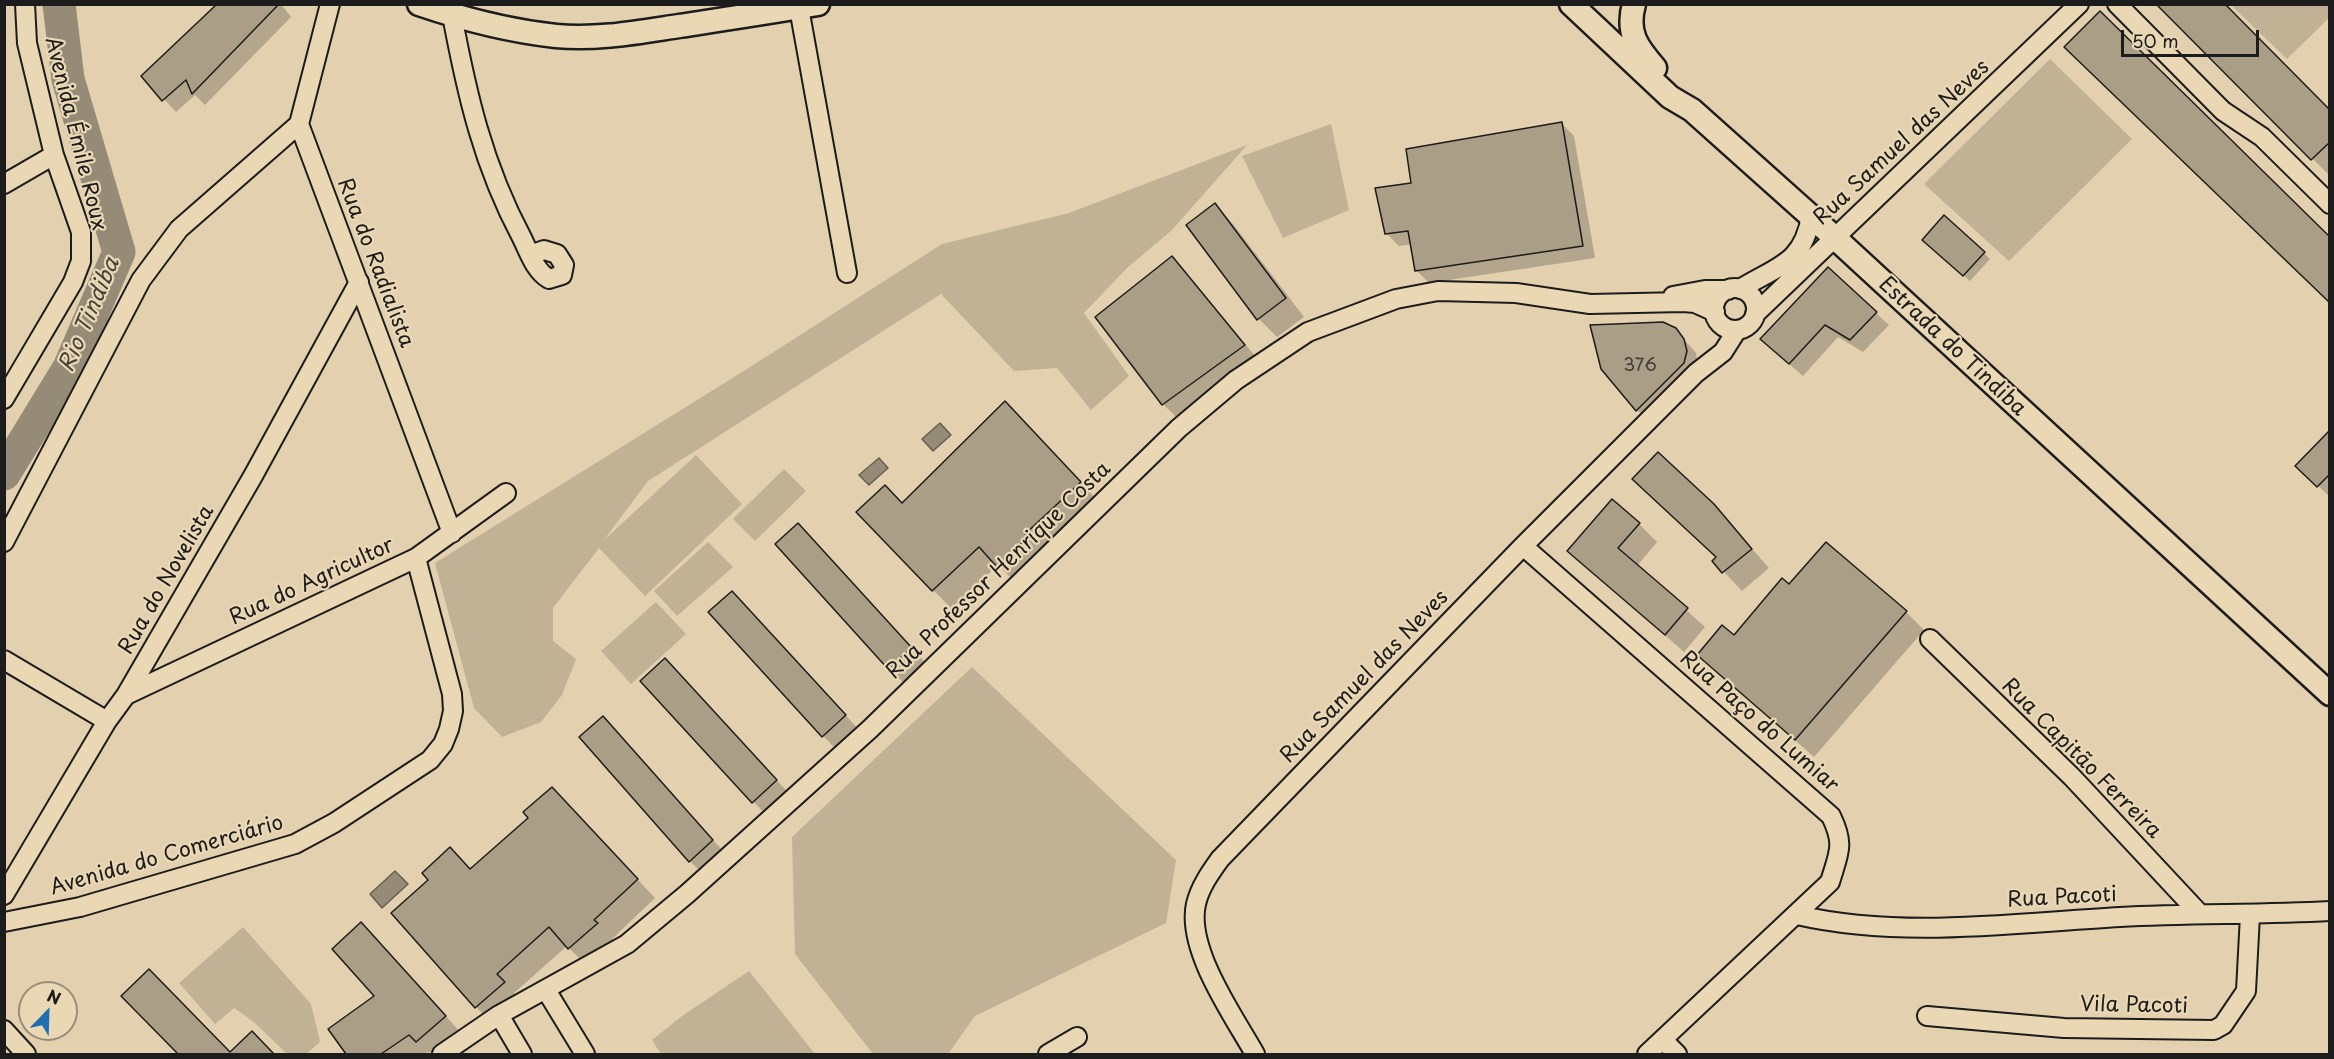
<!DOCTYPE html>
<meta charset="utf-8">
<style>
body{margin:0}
#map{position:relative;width:2334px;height:1059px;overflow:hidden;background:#e2d0af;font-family:"Playpen Sans",sans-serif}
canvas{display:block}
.frame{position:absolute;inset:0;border:6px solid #1c1c1c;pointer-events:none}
.north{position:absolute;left:18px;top:981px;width:60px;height:60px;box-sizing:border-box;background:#ead8b5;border:2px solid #988d78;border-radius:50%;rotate:23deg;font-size:16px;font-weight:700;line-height:24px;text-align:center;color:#1c1c1c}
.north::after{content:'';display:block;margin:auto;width:21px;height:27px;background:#1f6fb2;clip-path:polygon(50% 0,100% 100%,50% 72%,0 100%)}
.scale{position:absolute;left:2121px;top:30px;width:138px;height:27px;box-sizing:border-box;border:3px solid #1c1c1c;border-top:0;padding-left:8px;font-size:18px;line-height:21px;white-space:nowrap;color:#1c1c1c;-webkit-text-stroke:4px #ead8b5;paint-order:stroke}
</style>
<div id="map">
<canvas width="2334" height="1059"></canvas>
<div class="frame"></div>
<div class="north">N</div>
<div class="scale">50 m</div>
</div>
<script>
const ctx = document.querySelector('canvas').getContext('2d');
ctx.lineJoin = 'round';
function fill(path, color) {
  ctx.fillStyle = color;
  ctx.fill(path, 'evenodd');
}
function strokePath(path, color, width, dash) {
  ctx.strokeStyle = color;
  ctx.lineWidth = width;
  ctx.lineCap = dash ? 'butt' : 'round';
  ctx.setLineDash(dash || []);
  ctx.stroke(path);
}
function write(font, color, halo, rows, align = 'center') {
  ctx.font = font + ' "Playpen Sans",sans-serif';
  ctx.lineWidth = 4.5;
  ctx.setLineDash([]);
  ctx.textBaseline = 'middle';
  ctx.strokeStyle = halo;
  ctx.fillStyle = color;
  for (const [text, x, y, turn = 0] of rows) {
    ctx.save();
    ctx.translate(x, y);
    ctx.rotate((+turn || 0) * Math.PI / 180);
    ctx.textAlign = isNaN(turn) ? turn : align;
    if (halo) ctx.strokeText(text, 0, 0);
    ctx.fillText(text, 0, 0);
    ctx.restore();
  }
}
fill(new Path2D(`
 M2236 5H2329V18L2287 59 2233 7Z
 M2050 59 2132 139 2009 261 1924 184Z
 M1331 124 1349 210 1283 238 1242 156Z
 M1247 145 1172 230 1127 268 1084 313 1129 376 1091 410 1057 368 1014 371 941 294 648 481 604 540 696 455 742 504 645 596 599 548 553 608V641L576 659 562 695 541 722 502 737 474 708 435 563 747 369 942 244 1069 213Z
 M784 469 806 491 755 541 733 519Z
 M708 542 733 567 677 616 654 591Z
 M656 602 686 634 631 684 601 651Z
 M972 667 1176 860 1166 923 975 1016 948 1054H873L795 954 792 837Z
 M243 927 311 1004 320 1042 306 1054H287L255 1023 234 1008 215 1024 179 983Z
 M749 971 815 1054H661L652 1040 682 1016Z`), '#c1b296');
const water = new Path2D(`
 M940 423 951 435 933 451 922 439Z
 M879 458 888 468 869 485 859 475Z
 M395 871 408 884 382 908 370 894Z`);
fill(water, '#958b76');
strokePath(water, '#655f52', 1.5);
fill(new Path2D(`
 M219 4H281L291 17 205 105 195 95 176 112 143 76Z
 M2158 4 2330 112V176Z
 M1562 124 1574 136 1595 258 1429 283 1416 270 1412 244 1399 246 1387 234 1413 184Z
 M1215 205 1233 224 1304 317 1277 337 1259 319Z
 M1930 246 1984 253 1990 259 1970 281Z
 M1172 258 1262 364 1181 422 1163 404Z
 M1828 269 1889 325 1863 352 1838 337 1803 376 1774 351Z
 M1675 329 1696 353 1698 365 1649 422 1637 410Z
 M1023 421 1098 501 1017 584 998 565 951 608 933 590 902 505Z
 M2330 440V497L2297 466Z
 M1713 505 1769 568 1742 591 1714 561 1717 557Z
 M1639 524 1657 542 1637 566 1705 627 1684 652 1569 551Z
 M816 543 929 667 907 686 889 668Z
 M1790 586 1906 612 1924 630 1814 757 1699 655 1734 637Z
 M732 593 863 734 841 754 823 736Z
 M683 678 794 799 771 820 753 801Z
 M621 737 730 859 708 879 690 861Z
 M570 807 655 898 612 939 615 942 587 966 567 946 514 993 522 1001 494 1025 476 1007 470 870Z
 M361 924 463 1035 440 1054 428 1052 425 1054H348L330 1030 377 996Z
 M123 996 230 1054 252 1033 273 1054H181Z`), '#0003');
strokePath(new Path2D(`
 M4 474 69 368 119 252 68 79 59 4`), '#958b76', 33);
const building = new Path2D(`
 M217 4H279L192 94 186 80 162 101 141 76Z
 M2156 4H2225L2330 110V142L2311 160Z
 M2100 11 2330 237V303L2064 47Z
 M1562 122 1583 246 1415 271 1408 231 1385 234 1375 188 1411 183 1406 149Z
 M1215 203 1286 298 1257 320 1186 225Z
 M1944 215 1985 252 1963 276 1922 240Z
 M1172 256 1245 345 1162 405 1095 317Z
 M1828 267 1877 312 1850 340 1825 325 1789 364 1760 339Z
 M1663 322 1676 328 1684 339 1687 351 1684 363 1636 411 1601 369 1590 325Z
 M1005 401 1081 482 1025 534 1028 537 997 567 979 547 932 591 856 512 885 485 902 503Z
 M2330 430V474L2317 487 2295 466Z
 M1658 452 1714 504 1752 549 1722 573 1712 561 1716 557 1632 479Z
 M1612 499 1640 523 1618 548 1688 608 1665 635 1567 551Z
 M798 523 912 648 888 669 775 544Z
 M1826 542 1907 611 1795 740 1697 655 1722 625 1734 635 1782 578 1789 584Z
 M732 591 846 715 822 737 708 612Z
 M665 658 777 780 752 803 640 681Z
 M603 716 713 840 689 862 579 737Z
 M552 787 638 879 594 920 598 923 568 949 549 927 497 974 505 982 475 1008 391 913 428 880 422 873 450 847 470 869 528 818 523 812Z
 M361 922 446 1016 416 1042 409 1035 381 1054H346L328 1029 374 996 332 949Z
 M149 969 230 1052 252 1031 274 1054H178L121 996Z`);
fill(building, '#ab9e86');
strokePath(building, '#1c1c1c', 1.5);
const minor = new Path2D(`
 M330 4 299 124 452 533
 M2117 4 2223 111 2262 137 2330 204
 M799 8 847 273
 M452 15C467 95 483 165 522 238 529 252 535 271 549 279L562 275 564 265 557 254 544 250 530 255
 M4 184 54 155
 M1714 309a21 21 0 1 1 42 0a21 21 0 1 1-42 0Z
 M1740 289C1777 266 1803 264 1811 216
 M1673 296 1705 290H1728
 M1755 314 2079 4
 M4 399 73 282 81 261V232L54 155 27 43 25 4
 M4 542 141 280 179 229 299 124
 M1523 546 1831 816C1845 845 1839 852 1830 882L1647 1054
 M1930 639 2072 777 2198 912
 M4 660 107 721
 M126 695 416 558 506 493
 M4 895 107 721 126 695 253 476 359 282
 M1797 915C1902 939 2014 923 2120 917 2190 913 2259 915 2330 911
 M4 922 80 907 295 844 334 823 430 760 443 744 449 729 453 711 452 694 416 558
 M546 990 585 1054
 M499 1015 522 1054
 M1927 1016 2064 1028 2214 1030 2223 1025 2246 991 2250 915
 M4 1030 26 1054
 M1663 1040 1677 1054
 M442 1054 499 1015 627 944 687 894 870 729 1179 428 1236 380 1308 332 1396 299 1438 291 1516 293 1590 304 1683 302 1695 303 1715 312
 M1048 1054 1077 1037
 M1255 1054C1233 1015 1186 949 1196 904 1200 887 1210 873 1220 859L1523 546 1696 373 1723 352 1737 330`);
const major = new Path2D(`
 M419 4C463 19 510 31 556 36 597 40 639 32 679 26 725 19 772 12 818 4
 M1571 4 1670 97 1692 110 1834 237 2330 694
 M1634 4C1626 33 1637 47 1655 68`);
strokePath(minor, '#1c1c1c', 22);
strokePath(major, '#1c1c1c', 27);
strokePath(minor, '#ead8b5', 18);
strokePath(major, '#ead8b5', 22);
write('18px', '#403c36', null, [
 ["376",1640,366]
]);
write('21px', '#1c1c1c', '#ead8b5', [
 ["Avenida Émile Roux",75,134,76],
 ["Rua Samuel das Neves",1902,143,-43],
 ["Rua do Radialista",375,263,69],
 ["Estrada do Tindiba",1952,347,43],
 ["Rua Professor Henrique Costa",999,571,-44],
 ["Rua do Novelista",167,580,-60],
 ["Rua do Agricultor",312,582,-25],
 ["Rua Samuel das Neves",1365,677,-46],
 ["Rua Paço do Lumiar",1759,722,41],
 ["Rua Capitão Ferreira",2081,759,45],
 ["Avenida do Comerciário",167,856,-16],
 ["Rua Pacoti",2062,898,-3],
 ["Vila Pacoti",2134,1006,1]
]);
write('italic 22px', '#46433c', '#ead8b5', [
 ["Rio Tindiba",90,315,-67]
]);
</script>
